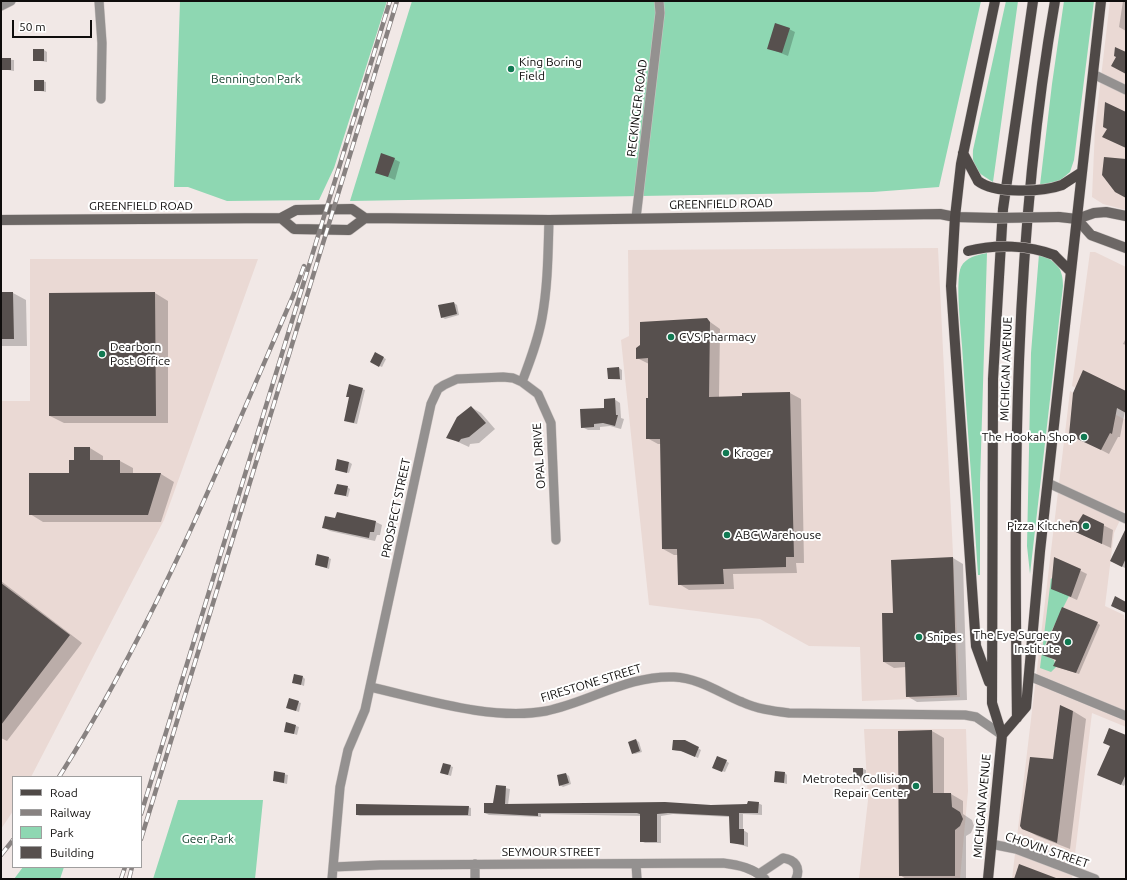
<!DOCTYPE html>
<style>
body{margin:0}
#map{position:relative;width:1127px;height:880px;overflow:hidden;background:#f1e8e6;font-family:Ubuntu,sans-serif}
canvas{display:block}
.frame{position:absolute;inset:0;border:2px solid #0f0d0c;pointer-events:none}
.legend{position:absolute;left:12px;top:776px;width:130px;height:92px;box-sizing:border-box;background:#fff;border:1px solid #9f9e9e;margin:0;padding:5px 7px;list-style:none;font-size:12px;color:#0f0d0c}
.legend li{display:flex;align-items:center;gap:8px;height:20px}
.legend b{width:20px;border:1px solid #9f9e9e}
.scale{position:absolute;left:12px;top:20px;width:80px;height:18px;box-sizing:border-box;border:2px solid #0f0d0c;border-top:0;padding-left:5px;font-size:12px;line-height:14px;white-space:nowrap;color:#0f0d0c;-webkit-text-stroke:3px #fff;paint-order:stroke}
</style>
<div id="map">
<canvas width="1127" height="880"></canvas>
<div class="frame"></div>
<ul class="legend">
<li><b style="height:5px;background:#4f4947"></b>Road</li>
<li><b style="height:5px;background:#888281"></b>Railway</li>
<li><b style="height:11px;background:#8ed7b2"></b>Park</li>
<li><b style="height:11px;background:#57504e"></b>Building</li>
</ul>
<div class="scale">50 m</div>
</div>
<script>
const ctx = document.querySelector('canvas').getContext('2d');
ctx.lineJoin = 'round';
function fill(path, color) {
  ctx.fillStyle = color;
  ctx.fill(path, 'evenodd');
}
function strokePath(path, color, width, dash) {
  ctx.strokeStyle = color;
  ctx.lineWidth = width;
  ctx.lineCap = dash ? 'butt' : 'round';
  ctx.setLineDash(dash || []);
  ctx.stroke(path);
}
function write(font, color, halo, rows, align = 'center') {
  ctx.font = font + ' Ubuntu,sans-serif';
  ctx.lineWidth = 4;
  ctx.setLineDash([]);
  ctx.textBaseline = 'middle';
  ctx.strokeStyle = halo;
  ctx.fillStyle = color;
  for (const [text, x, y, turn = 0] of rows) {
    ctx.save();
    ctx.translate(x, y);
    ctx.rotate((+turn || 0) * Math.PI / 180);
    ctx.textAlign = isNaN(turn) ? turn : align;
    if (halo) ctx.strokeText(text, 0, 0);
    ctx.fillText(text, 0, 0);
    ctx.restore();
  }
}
fill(new Path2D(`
 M1110 1H1126V210L1103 204 1092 197 1095 128Z
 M938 248 960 697 862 701 860 647 809 646 760 619 649 605 621 340 629 336 628 250Z
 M1090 252H1095L1126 267V412L1072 386Z
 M30 259H258L164 520 31 777H13V811L1 829V401H30Z
 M1070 391 1126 420V507L1114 533 1105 606 1124 615V619L1126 620V727L1092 713 1072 879H1012Z
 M864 729H966L968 791 960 879H859L868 800Z`), '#ead9d4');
fill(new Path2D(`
 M180 1H387L334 168 319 200 227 201 188 187H174Z
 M412 1H981L939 187 873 192 350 201Z
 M1006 1H1018L993 182C977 172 972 170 973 150Z
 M1064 1H1094L1074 160 1070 172 1058 182 1040 185 1052 84Z
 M987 253 980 483V575H978C973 499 967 422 962 346 961 330 955 280 961 267 966 257 977 255 987 253Z
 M1039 254C1056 261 1063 267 1063 286L1030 574 1027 546 1031 353Z
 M1051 578 1069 596 1047 640 1042 654 1054 660 1056 667 1051 672 1040 668Z
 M178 800H263L255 879H153Z
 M23 867H64L60 879H14Z`), '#8ed7b2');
fill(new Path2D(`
 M1123 1H1126V31L1119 27Z
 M789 29 795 32 788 56 768 48Z
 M44 50 47 52V62L34 60Z
 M2 59 14 60V71L2 69Z
 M43 81 46 82V92L35 90Z
 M394 159 400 162 395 180 376 172Z
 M1 293H13L26 300 27 346H1Z
 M155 293 168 301V423H64L50 416V294Z
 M454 303 457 305 459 315 445 319 442 317Z
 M706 319 720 329 719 397H743V394L790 393 801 399 804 563H796L797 573 733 574 734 589 689 590 679 584 678 555H674L663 549 661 444H658L647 438 649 364 637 358Z
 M1126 338V345L1123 344Z
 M376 354 386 359 382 367 371 362Z
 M619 368 622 370V380L609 379Z
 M362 389 365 390 357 424 348 422 345 420 350 398 348 396Z
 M1126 392V412L1125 411 1120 437H1118L1109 454 1076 437Z
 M614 399 620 403 621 418 624 419 621 429 610 426 600 427V430H588L582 427Z
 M471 407 481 413 495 429 479 443 470 444 469 447 447 437Z
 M90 448 103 456V461H120L133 468V474H161L174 482 161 522H43L30 514 70 474Z
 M349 462 352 464 349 473 336 470Z
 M347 487 350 489 348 497 335 493Z
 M338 514 376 522 382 525 380 535H377L375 541 330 531 323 527 336 519Z
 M1103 525 1113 530 1111 548 1070 529Z
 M1126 544V565L1125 568 1111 561Z
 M329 558 331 559 329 569 316 565Z
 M953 558 963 564 967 700 917 702 907 696 906 667 894 668 884 662 894 614Z
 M1055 558 1087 574 1077 600 1059 592Z
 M1 581 82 643 7 741 1 738Z
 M1097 623 1100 625 1079 674 1057 667V660Z
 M303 677 305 679 304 686 293 682Z
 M298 702 301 703 299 712 287 708Z
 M1073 711 1086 719 1070 849 1037 836 1023 828 1054 760Z
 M296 726 299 727 297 735 285 731Z
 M932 731 944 738V794H951L963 801V814L972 820 974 826 971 833 966 836V879H906L900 875 899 732Z
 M1126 736V782L1124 786 1101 776 1111 746Z
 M636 740 639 742 642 752 635 754 633 753Z
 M685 741 701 750 698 758 685 752 673 750Z
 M726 761 729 763 725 772 716 769Z
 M450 766 453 767 451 776 441 773Z
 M863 769 866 770V781L854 780Z
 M275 772 288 775 287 784 274 781Z
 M785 773 787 775V784L775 781Z
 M566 774 569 776 571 784 563 787 560 785 558 776Z
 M496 786 510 789 508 805 711 806 748 805 758 803 762 805V815L743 814V830L748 833V847L731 842 730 817 673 814 661 816V843H645L641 841V816L541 814V817L489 815 485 813 494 804Z
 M468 807 471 808V816H360L357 815Z`), '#0003');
fill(new Path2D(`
 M775 23 790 28 782 53 767 49Z
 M1115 47 1126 52V74L1111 66 1116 57 1114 56Z
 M33 49H44V61H33Z
 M1 58H11V70H1Z
 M34 80H44V91H34Z
 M1105 102 1126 112V148L1102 137 1107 129 1103 127Z
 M381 153 395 158 388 177 375 173Z
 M1104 157 1126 159V198L1115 192 1102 175Z
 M1 292H13L14 339H1Z
 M155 292 156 416H49V293Z
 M454 302 457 314 441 318 438 305Z
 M707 318 710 322 709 397 742 396V393L790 392 794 557H786V567L723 569 724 584 678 585 677 549H662L660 439H646V398H648V358L636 359V348L640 345V322Z
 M375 352 384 357 379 367 370 362Z
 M619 367 620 379H608L607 368Z
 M1083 370 1126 391V413L1117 408 1112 434 1110 433 1101 450 1069 435 1073 393Z
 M349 384 363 388 354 423 344 421 349 397H346Z
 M615 398 616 415H618L615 426 603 423 594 424V427L581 428 580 409 604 408V399Z
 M471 406 486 423 469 437 461 439 459 442 446 438 457 417Z
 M74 447H90V460H120V473H161L148 515H29V473H69V460H74Z
 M337 459 349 462 347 473 335 470Z
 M337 484 348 486 346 496 334 494Z
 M337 512 376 521 374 532H370L369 538 322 528 325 516 335 518Z
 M1083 514 1104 524 1102 544 1069 529 1070 520 1078 522Z
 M1126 528V558L1122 567 1110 561Z
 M317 554 329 557 327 568 315 565Z
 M953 557 957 695 906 697 905 662H883L882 613H893L891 560Z
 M1054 557 1081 569 1071 597 1051 589Z
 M1 583 70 635 1 725Z
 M1115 596 1126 602V613L1111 606Z
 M1062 607 1098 622 1076 673 1053 666 1056 660 1042 655Z
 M294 674 303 676 301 685 292 683Z
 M289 698 299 701 296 711 286 708Z
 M1060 705 1073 711 1057 843 1022 829 1020 826 1030 757 1053 759Z
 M286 722 296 725 294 734 284 732Z
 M1109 728 1126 735V774L1121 785 1097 775 1110 746 1103 743Z
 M932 730 933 793H951L952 807 960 812 963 819 960 826 955 830V876H899L898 731Z
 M636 739 640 751 632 754 628 742Z
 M673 740H685L699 747 695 757 681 751 672 750Z
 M717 756 727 760 722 772 712 768Z
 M443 763 451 765 448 775 440 773Z
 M853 768H863V780L853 781Z
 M274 771 285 773 284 783 273 781Z
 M775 771 785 772 784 783 774 782Z
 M566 773 569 783 559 786 557 775Z
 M496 785 506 786 505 804 665 802 711 805 747 804 748 801 759 802 758 813H739V829H744V845L730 843 729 816 668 813 657 814V842H640V814L637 813H538V816L484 813V803H493Z
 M356 804 469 806 468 815H356Z
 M1019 864 1056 878 1055 879H1014Z`), '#57504e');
const street = new Path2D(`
 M99 1 102 43 101 99
 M1 6 11 1
 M1093 74 1126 90
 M636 218 660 13 659 1
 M522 382C530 361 538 340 542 318 548 285 548 252 549 220
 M1048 483 1126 519
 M1029 676 1126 716
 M370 687C424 699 491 721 546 711 590 702 628 675 674 677 699 678 720 693 742 702 757 709 773 711 789 713L965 715 976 717 1002 735
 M991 844 1016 849 1095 879
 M475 864V879
 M636 864 637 879
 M333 867 380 865 723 863C739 865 753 868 765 879
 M759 874 783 858C795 860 801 867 796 879
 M332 879 340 787 348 750 365 710 431 404 438 389 444 385 457 379 503 377 513 378 522 382 538 394 551 423 556 540`);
const secondary = new Path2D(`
 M1059 217 1077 219 1094 213 1106 212 1126 216
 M281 218 294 229 349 230 365 218
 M1077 219 1091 235 1126 248
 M1 220 281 218 296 210 352 209 365 218 549 220 940 214 955 217 996 218`);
const primary = new Path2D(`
 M963 153 978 181
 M1062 185 1082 172
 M1054 255 1071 272
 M989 682 976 646 951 286 955 217 961 164 995 1
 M1017 718C1014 478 1013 238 1055 1
 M1002 735 1026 707 1040 551 1101 1
 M988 879 1002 735 992 703 993 379 1003 209 1033 1`);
strokePath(street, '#cdc5c3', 10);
strokePath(secondary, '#cdc5c3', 11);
strokePath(primary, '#cdc5c3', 11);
strokePath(street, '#949190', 9);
strokePath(secondary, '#6c6765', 10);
strokePath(primary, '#4f4947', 10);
const rail = new Path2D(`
 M59 777C155 626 222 460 293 296L304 266
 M141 814 390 1
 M141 839 397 1
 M1 855 13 840
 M121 879 125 867
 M129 879 132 867`);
strokePath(rail, '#888281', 4.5);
strokePath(rail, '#fff', 3, [9]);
const secondaryBridge = new Path2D(`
 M996 218 1059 217`);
const primaryBridge = new Path2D(`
 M978 181C994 194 1043 192 1062 185
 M968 251C995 244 1029 245 1054 255`);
strokePath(secondaryBridge, '#cdc5c3', 11, []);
strokePath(primaryBridge, '#cdc5c3', 11, []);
strokePath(secondaryBridge, '#6c6765', 10);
strokePath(primaryBridge, '#4f4947', 10);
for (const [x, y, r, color] of [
 [511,69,4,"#117952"],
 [671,337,4,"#117952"],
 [102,354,4,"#117952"],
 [1084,437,4,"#117952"],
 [726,453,4,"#117952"],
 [1086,526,4,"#117952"],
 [727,535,4,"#117952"],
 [919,637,4,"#117952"],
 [1068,642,4,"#117952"],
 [916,786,4,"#117952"]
]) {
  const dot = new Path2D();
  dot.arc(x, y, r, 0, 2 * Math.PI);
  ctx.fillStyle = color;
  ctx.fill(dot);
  strokePath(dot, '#fff', 1.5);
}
write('12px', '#0f0d0c', '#fff', [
 ["King Boring",519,62],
 ["Field",519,76],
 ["CVS Pharmacy",679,337],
 ["Dearborn",110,347],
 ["Post Office",110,361],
 ["The Hookah Shop",1076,437,"right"],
 ["Kroger",734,453],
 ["Pizza Kitchen",1078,526,"right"],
 ["ABC Warehouse",735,535],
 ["The Eye Surgery",1060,635,"right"],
 ["Institute",1060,649,"right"],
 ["Snipes",927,637],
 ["Metrotech Collision",908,779,"right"],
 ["Repair Center",908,793,"right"]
], 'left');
write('12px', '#174531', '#fff', [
 ["Bennington Park",256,79],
 ["Geer Park",208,839]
]);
write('12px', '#0f0d0c', '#fff', [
 ["RECKINGER ROAD",637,108,-83],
 ["GREENFIELD ROAD",721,204,-1],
 ["GREENFIELD ROAD",141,206],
 ["MICHIGAN AVENUE",1006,369,-88],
 ["OPAL DRIVE",539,456,-94],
 ["PROSPECT STREET",396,508,-78],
 ["FIRESTONE STREET",591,683,-17],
 ["MICHIGAN AVENUE",982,806,-85],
 ["CHOVIN STREET",1047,850,19],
 ["SEYMOUR STREET",551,852]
]);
</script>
